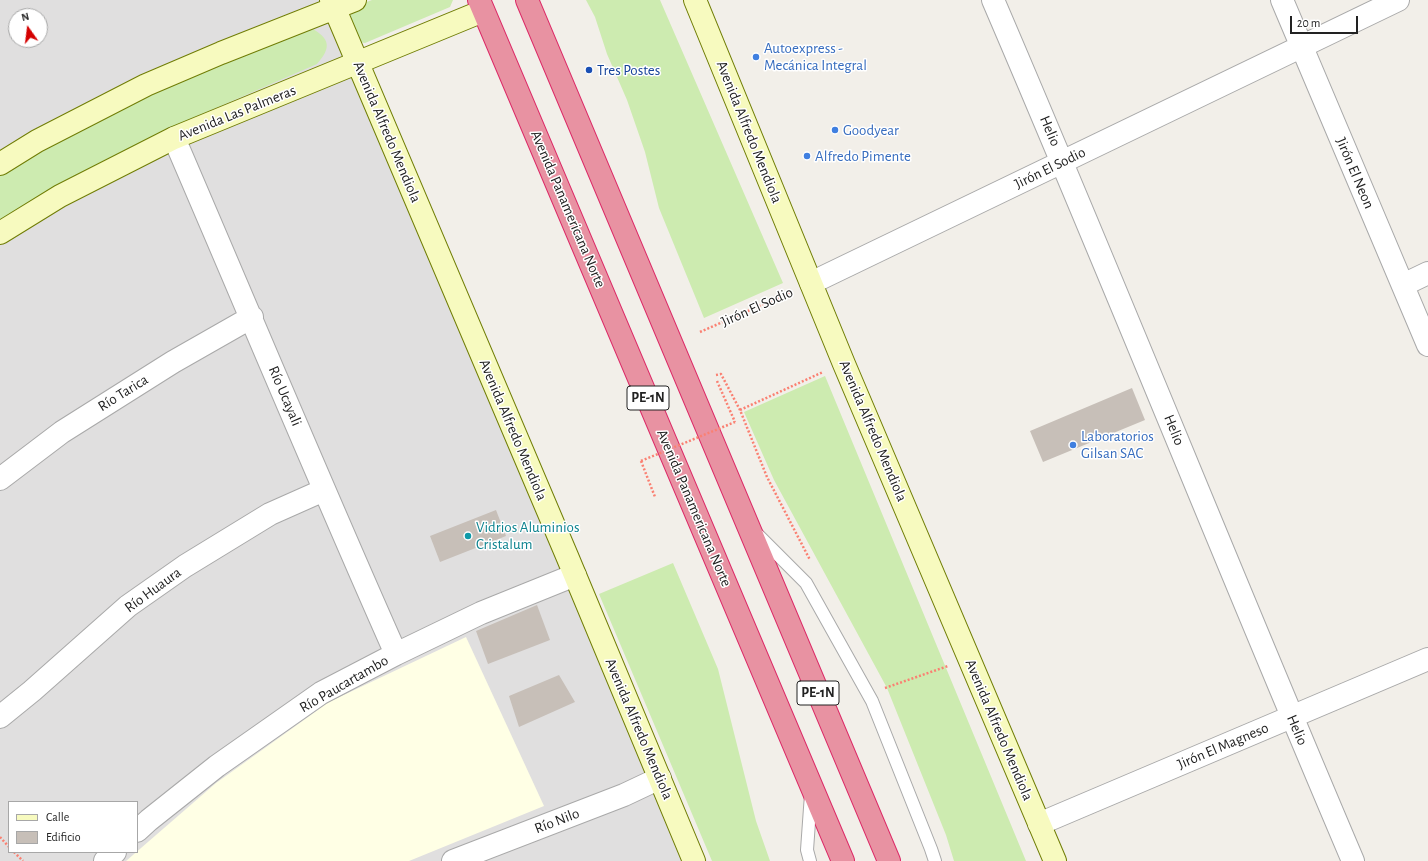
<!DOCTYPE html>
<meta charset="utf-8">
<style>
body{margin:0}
#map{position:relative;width:1428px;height:861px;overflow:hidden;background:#f2efe9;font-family:"Alegreya Sans",sans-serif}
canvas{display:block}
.legend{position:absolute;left:8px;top:801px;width:130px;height:52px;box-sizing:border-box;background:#fff;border:1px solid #a7a7a7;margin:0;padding:5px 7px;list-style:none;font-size:12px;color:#222}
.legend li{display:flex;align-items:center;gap:8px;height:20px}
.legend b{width:20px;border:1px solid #a7a7a7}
.north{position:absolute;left:8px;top:8px;width:40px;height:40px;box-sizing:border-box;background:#fff;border:1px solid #a7a7a7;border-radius:50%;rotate:346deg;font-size:11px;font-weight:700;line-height:16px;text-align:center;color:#222}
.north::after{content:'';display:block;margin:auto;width:14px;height:18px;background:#d40000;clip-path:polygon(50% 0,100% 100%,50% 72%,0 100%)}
.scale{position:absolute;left:1290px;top:16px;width:68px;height:18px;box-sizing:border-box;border:2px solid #222;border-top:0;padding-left:5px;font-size:12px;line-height:14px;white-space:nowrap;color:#222;-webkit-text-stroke:3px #fff;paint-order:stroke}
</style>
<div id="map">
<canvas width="1428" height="861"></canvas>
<ul class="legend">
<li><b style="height:5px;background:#f7fabf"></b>Calle</li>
<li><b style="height:11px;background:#c7bfb8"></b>Edificio</li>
</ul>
<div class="north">N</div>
<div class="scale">20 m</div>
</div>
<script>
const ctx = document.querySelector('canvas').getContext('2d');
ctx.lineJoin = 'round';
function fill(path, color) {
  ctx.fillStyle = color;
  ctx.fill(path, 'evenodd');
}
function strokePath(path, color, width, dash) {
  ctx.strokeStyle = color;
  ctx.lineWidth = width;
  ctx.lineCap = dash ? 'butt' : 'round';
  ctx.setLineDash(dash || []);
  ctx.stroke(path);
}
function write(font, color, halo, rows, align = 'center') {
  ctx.font = font + ' "Alegreya Sans",sans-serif';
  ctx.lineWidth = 3;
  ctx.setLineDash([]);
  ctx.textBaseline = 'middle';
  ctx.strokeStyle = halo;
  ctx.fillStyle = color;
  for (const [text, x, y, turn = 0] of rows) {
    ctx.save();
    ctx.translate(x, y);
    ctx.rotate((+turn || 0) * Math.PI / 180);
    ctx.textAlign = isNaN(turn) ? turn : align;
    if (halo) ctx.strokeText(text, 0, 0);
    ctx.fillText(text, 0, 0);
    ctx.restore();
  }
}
fill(new Path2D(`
 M0 0H342L707 861H0ZM16 16H40V40H16ZM9 802H137V852H9Z`), '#e0dfdf');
fill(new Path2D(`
 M466 637 544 806 409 861H126L216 783 329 702Z`), '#ffffe5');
fill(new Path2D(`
 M372 0H453L450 7 365 43 353 41 347 23C354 6 356 6 372 0Z
 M586 0H660L783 283 704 318 659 208 645 152 627 100 607 54 595 17Z
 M311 28C331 39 331 48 317 64L179 124 84 173 0 220V175L123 106 241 51Z
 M825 376 1026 861H954L946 835 887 688 774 480 744 412Z
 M673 563 718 669 756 821 770 861H712L599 594Z`), '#cdebb0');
fill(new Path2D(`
 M1132 388 1145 420 1043 462 1030 431Z
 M496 510 506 536 440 562 430 536Z
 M537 605 550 640 488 664 476 631Z
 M559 675 575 702 519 727 509 696Z`), '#c7bfb8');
const lane = new Path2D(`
 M757 534 806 583 872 701 931 849 935 861
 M810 861 807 850 811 794`);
const street = new Path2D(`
 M993 0C1116 286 1231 575 1353 861
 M1282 0 1428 345
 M174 138C248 310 320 483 396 654
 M811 283 1398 0
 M1403 285 1428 273
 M0 479 62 432 173 362 252 317
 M0 717 32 691 128 606 185 566 270 514 324 490
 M1039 824 1428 659
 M137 831 149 820 217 766 321 693 396 654 481 613 575 575
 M105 861 115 852
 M453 861 624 795 660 778`);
const secondary = new Path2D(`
 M331 0 567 556 694 861
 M695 0 844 364 1055 861
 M0 164 37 141 146 85 221 53 355 0
 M0 233 60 196 174 138 483 11`);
const highway = new Path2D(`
 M479 0 843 861
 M527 0 889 861`);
strokePath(lane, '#a9a9a9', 14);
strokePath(street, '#a9a9a9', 24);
strokePath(secondary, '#707d05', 24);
strokePath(highway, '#dc2a67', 24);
strokePath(new Path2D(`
 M700 332 791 292
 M716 375 721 374 740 410 767 477 810 560
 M717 381 735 422
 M740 410 823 372
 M641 461 655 497
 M885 688 948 666
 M0 837 9 847
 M14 852 23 861`), '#fa8072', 2.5, [2, 2]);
strokePath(lane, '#fff', 12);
strokePath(street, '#fff', 22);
strokePath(secondary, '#f7fabf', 22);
strokePath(highway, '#e892a2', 22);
strokePath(new Path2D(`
 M641 461 735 422`), '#fa8072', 2.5, [2, 2]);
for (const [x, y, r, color] of [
 [756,57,4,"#3f7fe0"],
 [589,70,4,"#1a4fb4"],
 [835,130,4,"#3f7fe0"],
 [807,156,4,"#3f7fe0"],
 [1073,445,4,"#3f7fe0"],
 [468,536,4,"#0f9aa8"]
]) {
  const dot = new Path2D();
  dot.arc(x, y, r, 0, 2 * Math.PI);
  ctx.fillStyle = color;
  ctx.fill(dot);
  strokePath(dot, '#fff', 1.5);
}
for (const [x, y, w] of [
 [648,398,42],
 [818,693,42]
]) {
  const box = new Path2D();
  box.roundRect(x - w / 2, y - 12, w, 24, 3);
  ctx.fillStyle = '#fff';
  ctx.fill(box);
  strokePath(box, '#222', 1);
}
write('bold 14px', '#222', null, [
 ["PE-1N",648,398],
 ["PE-1N",818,693]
]);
write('15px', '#366cbe', '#fff', [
 ["Autoexpress -",764,48],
 ["Mecánica Integral",764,65],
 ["Goodyear",843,130],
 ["Alfredo Pimente",815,156],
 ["Laboratorios",1081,436],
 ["Gilsan SAC",1081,453]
], 'left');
write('15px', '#164399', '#fff', [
 ["Tres Postes",597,70]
], 'left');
write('15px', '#222', '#fff', [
 ["Avenida Las Palmeras",237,113,-22],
 ["Helio",1050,131,67],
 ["Avenida Alfredo Mendiola",387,132,67],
 ["Avenida Alfredo Mendiola",749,132,68],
 ["Jirón El Sodio",1050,168,-26],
 ["Jirón El Neon",1355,173,67],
 ["Avenida Panamericana Norte",568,209,67],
 ["Jirón El Sodio",757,307,-24],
 ["Río Tarica",123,393,-32],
 ["Río Ucayali",285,396,67],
 ["Avenida Alfredo Mendiola",513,430,67],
 ["Helio",1174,430,68],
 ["Avenida Alfredo Mendiola",873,431,67],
 ["Avenida Panamericana Norte",694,508,67],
 ["Río Huaura",153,590,-36],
 ["Río Paucartambo",344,684,-30],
 ["Avenida Alfredo Mendiola",639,729,67],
 ["Avenida Alfredo Mendiola",999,730,67],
 ["Helio",1297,730,67],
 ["Jirón El Magneso",1223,746,-23],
 ["Río Nilo",557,821,-21]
]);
write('15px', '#0d838f', '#fff', [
 ["Vidrios Aluminios",476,527],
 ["Cristalum",476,544]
], 'left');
</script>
